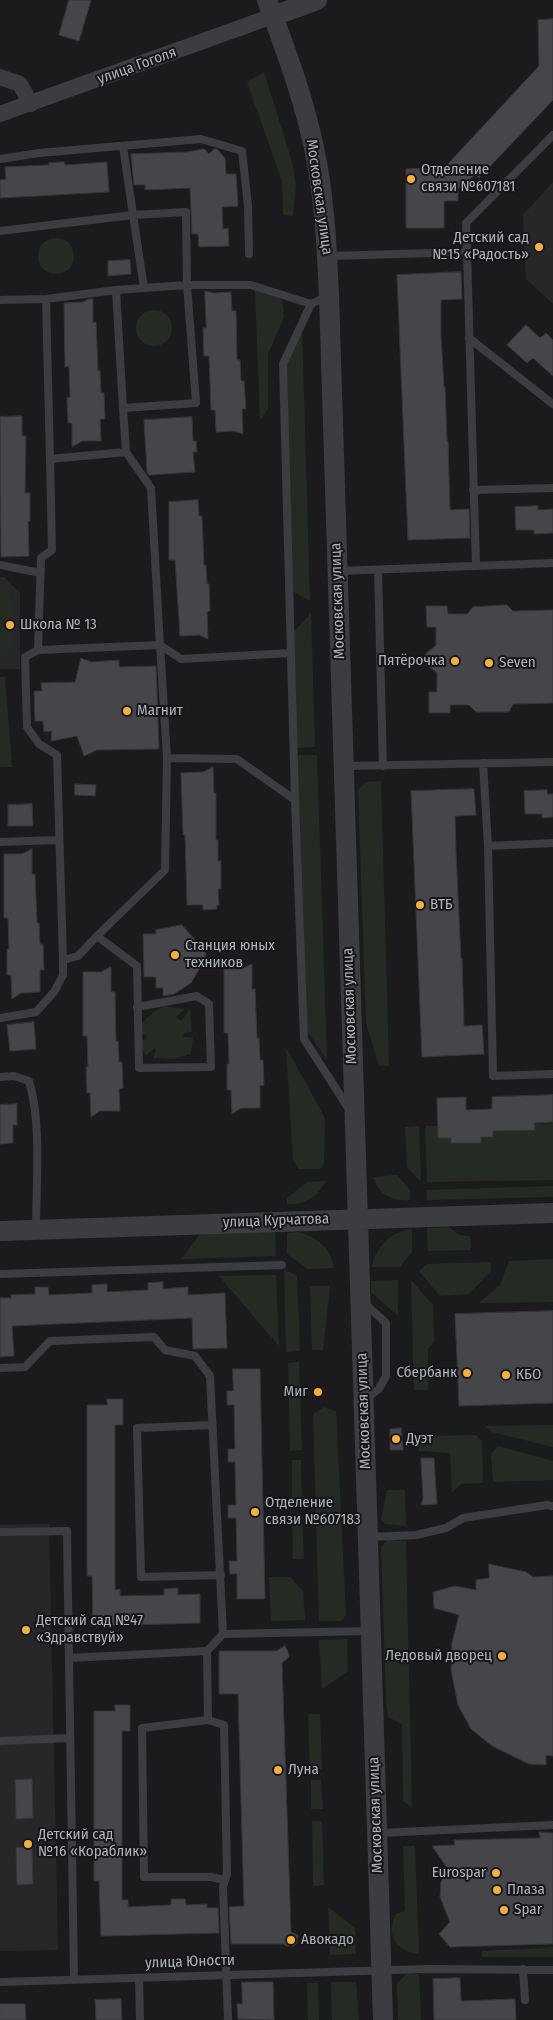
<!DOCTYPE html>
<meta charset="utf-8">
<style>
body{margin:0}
canvas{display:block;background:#1b1b1d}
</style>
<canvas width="553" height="2020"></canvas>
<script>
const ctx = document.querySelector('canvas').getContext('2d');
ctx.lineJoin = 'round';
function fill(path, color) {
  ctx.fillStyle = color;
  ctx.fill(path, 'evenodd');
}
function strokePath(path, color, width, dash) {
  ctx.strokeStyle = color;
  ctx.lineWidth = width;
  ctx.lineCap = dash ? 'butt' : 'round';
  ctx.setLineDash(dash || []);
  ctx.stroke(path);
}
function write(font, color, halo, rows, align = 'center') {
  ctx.font = font + ' "Fira Sans Condensed",sans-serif';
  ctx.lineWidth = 4;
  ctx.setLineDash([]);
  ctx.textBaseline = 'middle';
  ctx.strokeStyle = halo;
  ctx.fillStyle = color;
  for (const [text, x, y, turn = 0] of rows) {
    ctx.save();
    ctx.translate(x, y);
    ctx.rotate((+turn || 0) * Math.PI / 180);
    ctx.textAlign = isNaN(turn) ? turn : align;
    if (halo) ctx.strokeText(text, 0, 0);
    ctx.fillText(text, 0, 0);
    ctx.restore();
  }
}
fill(new Path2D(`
 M553 182V304L526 279 523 215Z
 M0 577H4L20 593V669H0Z
 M49 1524 58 1950 0 1951V1525Z`), '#27272a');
fill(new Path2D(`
 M264 72 292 162 296 185 293 216 283 215 282 181 247 82Z
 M38 256a18 18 0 1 1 36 0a18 18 0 1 1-36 0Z
 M255 290 270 294 282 300 284 317 268 354V409L260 420Z
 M136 328a18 18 0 1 1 36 0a18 18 0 1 1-36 0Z
 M302 329 310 601 290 590 284 365Z
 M0 580 10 588 13 650 0 651Z
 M311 613 315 747 296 748 292 634Z
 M0 677H5L12 767H0Z
 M297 755H317L327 1060 307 1031Z
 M381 781 389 1066H379L366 1023 358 790 366 782Z
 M165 1006 185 1009 176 1017 181 1021 190 1009 192 1032 184 1033 183 1037H193L191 1054 173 1059 153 1058 156 1049 154 1048 146 1056 139 1042 147 1038 146 1034H139C142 1018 152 1013 165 1006Z
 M286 1047 325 1118 324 1162 323 1167 319 1169H298L293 1160Z
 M553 1123V1180L427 1182 425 1126H438V1138H451V1143H481V1137L493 1136V1125L535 1129 534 1124Z
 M419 1126 421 1182 407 1167 405 1127Z
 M397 1175 410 1190V1200C391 1201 379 1195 373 1177Z
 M326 1181C317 1197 305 1205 287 1204V1198L307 1182Z
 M553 1186V1197L427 1200 426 1190Z
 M449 1227 459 1235 470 1236 471 1250 428 1251 427 1228Z
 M275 1228 276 1256 182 1259 202 1231Z
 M412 1229V1252L400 1267H372C376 1247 391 1231 412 1229Z
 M298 1232C318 1237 331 1248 334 1268L308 1269 287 1254V1233Z
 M553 1259V1302L479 1303 500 1285 509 1261Z
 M490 1262 491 1271 469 1294 440 1296 419 1271 427 1264Z
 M284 1269 297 1276 300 1351 286 1352Z
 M276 1275 279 1346 219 1276Z
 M398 1280V1316L371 1292V1281Z
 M411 1280 433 1305 434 1342 428 1349V1390H414Z
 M310 1286H330L323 1350H312Z
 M299 1362 302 1450 290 1451 288 1363Z
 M324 1407 336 1411 346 1615 341 1621H319L313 1414Z
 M553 1425V1447L492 1432 485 1426Z
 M476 1435 482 1441 483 1483 461 1484 452 1493 450 1453 419 1451V1445L435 1436Z
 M498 1446 553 1461V1480L493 1482 491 1454Z
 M292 1460H301L302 1503 292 1504Z
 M387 1490H405L406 1526 385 1524 381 1519Z
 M292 1515H302L304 1559H293Z
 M388 1540 406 1541 412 1807 403 1801 402 1724 388 1717 386 1702 381 1546Z
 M269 1577H290L303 1591 305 1620 271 1621Z
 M347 1639 348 1671 322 1689 319 1640Z
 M308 1714H320L322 1769H310Z
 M311 1780H321L323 1809H311Z
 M312 1821H322L324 1885 313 1886Z
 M403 1846H415L419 1954C397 1952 385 1935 396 1914L405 1911Z
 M328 1907 355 1928 356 1954 330 1955Z
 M553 1947V1957H482V1951Z
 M406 1974H419L421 2020H398L397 1984Z
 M331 1982H356L359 2020H332Z
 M307 1983H318L319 2020H308Z`), '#232b23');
const building = new Path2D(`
 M69 0H91L79 41 59 35Z
 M553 19V100L479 178 476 174 458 189V201H444V228H406V169L445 167 539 66 538 20Z
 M204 149 209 154 214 149H217L225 158 226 174H236L238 206 222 207 223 229 228 228 229 246 199 247 198 234H192L190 188 145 190V185H134L131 154 187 152Z
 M64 162 65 165 107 162 109 192 0 198V180L6 179 5 167 49 165V163Z
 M130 260 131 274 108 276V261Z
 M461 272 462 299 441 300V336L444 387 445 386 447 441H448L450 510 469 509 470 538 408 540 397 275Z
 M205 291 214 293 231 292 232 311H236L237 360H240L241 381H244L246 409H242L243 434 234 431 216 432 215 410H211L209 356H204L203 328H206Z
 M89 299H93V323L96 322 98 371H100L101 393H104L105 419H100L101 441H82L72 447V423H68L67 398 70 397 69 366 65 367 64 303 83 302Z
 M526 325 540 338 546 333 553 340V376L533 358 527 363 507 345Z
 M22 416V436H26L25 493H30V521H28L29 556 1 557 0 417Z
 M192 417 193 441H196L197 452H193L195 472 149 475 147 472 144 420Z
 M198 500 199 516H202L204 565H206L207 584H209L210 611 207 612 208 639 199 635 180 636 175 560H169V502Z
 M538 506V510L553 509V533L534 534V530H516L515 507Z
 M507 605 513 611 553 610V703L513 704 509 712H476L469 705H450V713H429V692H437V673L420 659 436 645V627H427L426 606H447L448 614H467L473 607Z
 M81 658 91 662 119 660V667L156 666 159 749 97 750 84 756 77 736 51 741 52 731 44 732 43 721H35L34 691H42L41 683 75 682Z
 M213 767 214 793H216V840H218V861H221V889H218L219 905H217V909L203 910V905H187L185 835H183L181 773 203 772Z
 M75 784 96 785 95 796 75 795Z
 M474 789 476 815 455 816 456 853 461 958H462L464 1026 482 1025 484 1054 422 1057 411 791Z
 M547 790V794H553V817L542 818V814H525L524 791Z
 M32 804 33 826H8V805Z
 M32 849V874H35L37 923H39L40 944H43L44 970H40V992L21 993 12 999 11 975H7V949H9L8 918H4V854H22Z
 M182 925 206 953 204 961 191 983 174 994 163 996V988H156V977H144L143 934H156V930Z
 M252 964V989H255L257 1038H259L260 1060H263L264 1085 260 1086V1108H241L232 1114 231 1090H227V1064H229L228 1033H224V969H242Z
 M111 967V992H115L116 1041H118L119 1062H122L123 1088 119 1089 120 1111H100L91 1117 90 1093H87L86 1067H88L87 1036H83V972H101Z
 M34 1022 36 1049 10 1051 7 1025Z
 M553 1095V1122L534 1123 535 1130 493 1131V1137H481V1143H451V1138H438L437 1098 466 1097V1110L492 1109V1097Z
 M17 1104V1125H13V1143L0 1144V1105Z
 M163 1282V1289L188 1287V1295L225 1293 227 1348 193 1349 192 1318 12 1326 14 1356 0 1357V1298H11V1295L35 1294V1287H48L49 1295 92 1293V1285L107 1284V1292L148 1290V1283Z
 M553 1311V1403L459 1406 455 1314Z
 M233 1369H260L265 1599H237V1574H230L229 1561H237L236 1518H228V1505H236L235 1462H228V1449H235L234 1405H227V1391H233Z
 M107 1399H123V1425H115V1590L120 1589V1596L164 1595V1589L178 1588V1595L200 1594V1623L93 1626 92 1576H87V1405H107Z
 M401 1428 403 1450H390V1429Z
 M421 1458H434L437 1504 421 1505 423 1498Z
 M489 1564 526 1572 533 1577 553 1576V1756L546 1755V1765L529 1764 492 1746 471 1729 458 1705 451 1670 452 1642 459 1615 434 1608 433 1592 455 1586 476 1590V1580L489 1578Z
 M285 1646 289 1654V1657L282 1663 291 1932 298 1935 297 1943 294 1946H288L283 1944H231L229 1907 244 1906 238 1694H219V1651H276Z
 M115 1705H130V1731H122V1900H128V1907L171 1905V1899H185L186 1905 207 1904V1908H218L219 1933 101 1936 99 1881H94V1711H115Z
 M32 1779 33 1818 16 1819 15 1780Z
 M539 1832 553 1833V1944L450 1947 439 1934 450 1922 440 1897 441 1882 448 1869 432 1846 455 1845 454 1840 540 1838Z
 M32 1847 33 1884 17 1885 16 1848Z
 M460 1978 461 2001 515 1999 516 2020H434L433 1979Z
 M242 1982H273L274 2020 238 2019 237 2004H242Z
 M121 1999 122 2020H96L95 2000Z
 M0 2004H25L26 2020H0Z`);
fill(building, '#45464a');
strokePath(building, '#353539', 1);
strokePath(new Path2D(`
 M0 159 39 153 201 139 242 151 248 206 249 254
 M186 212 187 285 144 288 133 215Z
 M0 231 133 215 123 146
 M467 252 466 223 553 135
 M329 256 467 252 476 566
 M144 288 116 290 123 408 196 403 187 285H251L311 304
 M328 296 311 304 283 364 295 800 304 1039 349 1109
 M46 299 50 459 126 452 123 408
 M0 300 46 299 116 290
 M469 338 553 404
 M50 459 52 550 41 558 38 650 160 645 151 488 126 452
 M473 490 553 488
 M0 565 40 573
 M378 570 383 766
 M339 571 553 563
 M160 645 167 758 237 759 295 800
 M160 645 181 659 291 653
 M38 650 25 657 27 727 39 744 57 755 63 960 78 956 97 936
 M483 763 488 846 553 843
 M345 766 553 762
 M0 842 59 840
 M488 846 493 1076 553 1074
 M137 1007 197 996 209 1004 211 1067 139 1068 137 966 97 936 165 870 167 758
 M0 1018 36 1012 54 992 63 975V960
 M0 1077 14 1076 29 1081C42 1123 36 1184 36 1230
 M0 1274 282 1265
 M363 1302 386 1323V1376L379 1389 365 1399
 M0 1368 25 1367 50 1341 154 1337 165 1350 195 1356 210 1376 223 1634
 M212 1425 137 1428 141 1577 221 1575
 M0 1532 67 1531 74 1979
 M370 1537 416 1535 446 1528 463 1518 547 1505 553 1506
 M207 1651 208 1720 224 1725 227 1874 223 1887 228 2020
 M69 1658 207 1651 223 1634 369 1631
 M208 1720 142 1728 144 1877H211L224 1880
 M0 1741 70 1738
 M379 1833 553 1825
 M523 1969 525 2000
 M139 1978 140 2020
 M0 1982 427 1969 553 1970`), '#3c3d42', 8);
strokePath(new Path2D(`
 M0 77 20 84 31 104
 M0 114 273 16`), '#3c3d42', 16);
strokePath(new Path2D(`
 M267 0C287 53 307 107 317 163 325 207 327 252 329 296L383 2020
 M273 16 317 0
 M0 1231 553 1213`), '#3c3d42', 20);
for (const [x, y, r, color] of [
 [411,179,5,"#f1b03f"],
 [539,247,5,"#f1b03f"],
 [10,625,5,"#f1b03f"],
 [455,661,5,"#f1b03f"],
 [489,663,5,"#f1b03f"],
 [127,711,5,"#f1b03f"],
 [420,905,5,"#f1b03f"],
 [175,955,5,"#f1b03f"],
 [467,1373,5,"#f1b03f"],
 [506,1375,5,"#f1b03f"],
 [318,1392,5,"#f1b03f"],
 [396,1439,5,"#f1b03f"],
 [255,1512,5,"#f1b03f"],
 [26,1630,5,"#f1b03f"],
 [502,1656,5,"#f1b03f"],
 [278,1770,5,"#f1b03f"],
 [28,1844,5,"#f1b03f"],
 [496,1873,5,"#f1b03f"],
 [497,1890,5,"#f1b03f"],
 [504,1910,5,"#f1b03f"],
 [291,1940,5,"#f1b03f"]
]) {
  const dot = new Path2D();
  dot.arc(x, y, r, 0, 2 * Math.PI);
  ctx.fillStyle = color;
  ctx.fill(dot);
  strokePath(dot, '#161618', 2);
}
write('15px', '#aeb3bc', '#161618', [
 ["улица Гоголя",137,66,-20],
 ["Московская улица",319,197,82],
 ["Московская улица",338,601,-92],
 ["Московская улица",350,1006,-92],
 ["улица Курчатова",276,1221,-2],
 ["Московская улица",364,1411,-92],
 ["Московская улица",376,1815,-92],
 ["улица Юности",190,1962,-2]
]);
write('15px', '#aeb3bc', '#161618', [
 ["Отделение",421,170],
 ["связи №607181",421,187],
 ["Детский сад",529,238,"right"],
 ["№15 «Радость»",529,255,"right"],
 ["Школа № 13",20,625],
 ["Пятёрочка",445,661,"right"],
 ["Seven",499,663],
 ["Магнит",137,711],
 ["ВТБ",430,905],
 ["Станция юных",185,946],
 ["техников",185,963],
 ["Сбербанк",457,1373,"right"],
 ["КБО",516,1375],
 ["Миг",308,1392,"right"],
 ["Дуэт",406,1439],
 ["Отделение",265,1503],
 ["связи №607183",265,1520],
 ["Детский сад №47",36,1621],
 ["«Здравствуй»",36,1638],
 ["Ледовый дворец",492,1656,"right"],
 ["Луна",288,1770],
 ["Детский сад",38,1835],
 ["№16 «Кораблик»",38,1852],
 ["Eurospar",486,1873,"right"],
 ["Плаза",507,1890],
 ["Spar",514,1910],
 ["Авокадо",301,1940]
], 'left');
</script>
